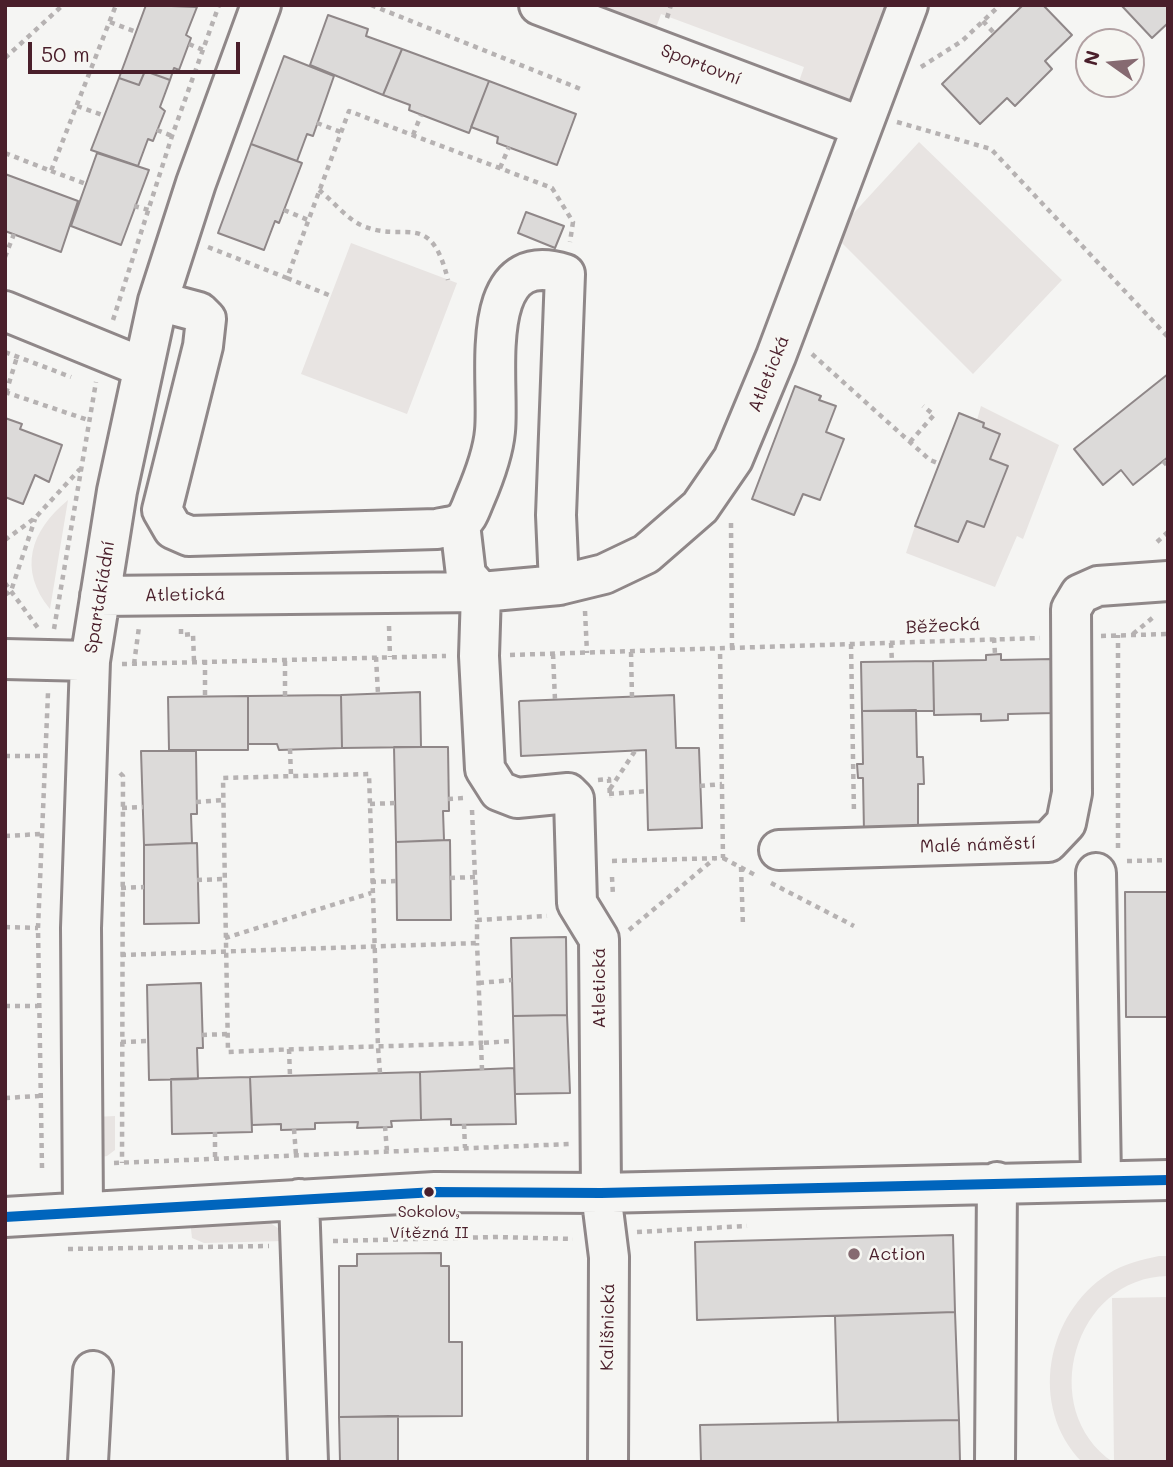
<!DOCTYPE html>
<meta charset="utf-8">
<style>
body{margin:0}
#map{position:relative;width:1173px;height:1467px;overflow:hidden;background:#f5f5f3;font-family:Mali,sans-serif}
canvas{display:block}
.frame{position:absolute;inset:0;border:7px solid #4a1f2b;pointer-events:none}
.north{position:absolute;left:1075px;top:28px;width:70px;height:70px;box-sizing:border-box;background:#f6f6f2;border:2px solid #b1a0a2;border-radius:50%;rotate:285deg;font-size:19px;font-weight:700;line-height:28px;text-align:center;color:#4a1f2b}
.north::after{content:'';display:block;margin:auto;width:24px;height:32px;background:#866a71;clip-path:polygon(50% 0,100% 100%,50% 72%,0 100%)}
.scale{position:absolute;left:28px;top:42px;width:212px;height:32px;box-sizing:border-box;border:4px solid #4a1f2b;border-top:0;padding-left:9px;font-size:21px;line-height:24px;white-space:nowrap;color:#4a1f2b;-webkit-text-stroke:5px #f6f6f2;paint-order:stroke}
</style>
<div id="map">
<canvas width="1173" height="1467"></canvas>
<div class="frame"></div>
<div class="north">N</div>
<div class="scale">50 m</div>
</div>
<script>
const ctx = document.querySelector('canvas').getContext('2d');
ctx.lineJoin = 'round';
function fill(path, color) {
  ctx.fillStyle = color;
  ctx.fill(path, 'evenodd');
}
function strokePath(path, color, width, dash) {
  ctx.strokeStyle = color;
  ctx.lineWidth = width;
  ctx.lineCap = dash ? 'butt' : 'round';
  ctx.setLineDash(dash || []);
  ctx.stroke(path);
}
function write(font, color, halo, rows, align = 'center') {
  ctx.font = font + ' Mali,sans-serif';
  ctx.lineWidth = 5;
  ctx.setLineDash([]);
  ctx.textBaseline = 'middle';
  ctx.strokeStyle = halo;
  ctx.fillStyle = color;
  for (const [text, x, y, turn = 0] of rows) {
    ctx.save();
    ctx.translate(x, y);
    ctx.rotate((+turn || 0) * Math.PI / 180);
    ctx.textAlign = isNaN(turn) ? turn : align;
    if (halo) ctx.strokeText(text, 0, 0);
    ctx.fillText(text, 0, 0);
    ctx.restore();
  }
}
fill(new Path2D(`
 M574 5H889L855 93 844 105 796 90 804 67 661 14 653 36Z
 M919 142 1062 280 973 374 841 242 851 216Z
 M351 243 457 283 407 414 301 374Z
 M981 406 1059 445 1023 539 1017 536 995 587 906 553 915 526 958 542 967 521 984 527 1007 466 990 459 1000 434 983 427 984 423 977 420Z
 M68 500 50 609C18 570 30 531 68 500Z
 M115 1116V1150L107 1156 96 1158 94 1117Z
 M264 1219 278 1228 284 1241 204 1243 192 1238 190 1220Z
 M1159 1256H1168V1276C1074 1277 1036 1410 1113 1462H1082C1028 1407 1046 1314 1108 1274 1123 1264 1141 1260 1159 1256Z
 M1168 1297V1461L1114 1462 1112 1298Z`), '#e8e4e2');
const building = new Path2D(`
 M146 5 197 7 186 35 191 38 179 70 174 68 170 80 145 71 139 85 119 78Z
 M1023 5H1043L1072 35 1045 61 1052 69 1015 106 1007 98 980 124 942 84Z
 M1121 5H1168V23L1152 38Z
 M328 15 368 29 366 36 402 49 383 95 310 65Z
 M402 49 489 81 469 133 409 110 410 105 383 95Z
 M284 56 334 76 313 136 307 134 297 161 251 144Z
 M145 71 170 80 160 107 165 111 153 141 148 139 138 166 91 150 119 78 139 85Z
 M489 81 576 114 557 165 497 143 498 137 471 127Z
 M251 144 302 163 279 223 275 221 264 250 218 233Z
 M97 153 149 170 121 245 71 226Z
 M5 174 78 201 61 252 5 231Z
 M526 212 564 226 555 248 518 233Z
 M1168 374V457L1133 485 1121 470 1103 485 1074 449Z
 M795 386 821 396 819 400 836 406 826 432 844 439 820 500 803 494 794 515 752 499Z
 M959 413 984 423 983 427 1000 434 990 459 1008 466 984 527 967 521 958 542 915 526Z
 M5 418 22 424 20 429 62 445 49 482 35 475 23 504 5 497Z
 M1001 654V660L1054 659 1055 713 1008 714V720L981 721V714L934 715 933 661 986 660V655Z
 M933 661 934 711H862L861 662Z
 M420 692 421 747 342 748 341 695Z
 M341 695 342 748 279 750 277 744H248V696Z
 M674 695 676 748H699L702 828 648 830 646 750 521 756 519 702 520 701Z
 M248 696V750H169L168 697Z
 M916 710 917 757H923L924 784H918V831L864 832 863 778H858L857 764H863L862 711Z
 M394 747H448L449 811H443L444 840 396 842Z
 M141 751H196L197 814H191L192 843 144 845Z
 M450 840 451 920H397L396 842Z
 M197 843 199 923 144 924V845Z
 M1125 892H1168V1017H1126Z
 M566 937 567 1015 513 1016 511 938Z
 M201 983 203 1048H197L198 1079 149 1080 147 985Z
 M567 1015 570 1093 515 1094 513 1016Z
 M514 1068 516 1124 451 1125V1119L421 1120 420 1072Z
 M420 1072 421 1120 391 1121 392 1127 357 1128 358 1122 315 1123V1129L281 1130V1124L252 1125 250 1077Z
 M250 1077 252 1132 172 1134 171 1079Z
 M953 1235 955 1312 697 1320 695 1242Z
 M441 1253V1266H449V1342H462V1416L339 1417V1266H357V1254Z
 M955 1312 959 1420 838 1422 835 1316Z
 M339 1417 398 1416V1462H340Z
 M959 1420 960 1462H701L700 1425Z`);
fill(building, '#dcdad9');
strokePath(building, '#8f8788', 2);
const minor = new Path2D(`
 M539 5 862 127
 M158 301 199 312 206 319 203 346 162 510 173 529 189 536 437 529C444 527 452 527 458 524 468 520 471 507 475 498 484 477 493 454 495 431 500 382 474 245 565 274L556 515 559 585
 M5 311 142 367
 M460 524 466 575 481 592 479 656 485 769 499 791 517 798 568 793 574 799 577 903 599 939 601 1193 609 1257 608 1462
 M100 596 481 592 559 585 604 574 646 554 700 507 733 459 776 356 908 5
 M5 659 90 661
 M779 850 1048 842 1066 823 1072 793 1071 609 1080 594 1098 586 1168 581
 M1096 873 1101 1180
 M299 1199 308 1462
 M83 1212 81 928 90 661 117 491 158 301 196 183 261 5
 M5 1217 435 1192 601 1193 1168 1180
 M88 1462 93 1371
 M995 1462 997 1182`);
strokePath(minor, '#8f8788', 44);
strokePath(new Path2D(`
 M371 5 583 90
 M667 18 671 5
 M983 21 994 33
 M110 22 136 32
 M189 44 203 50
 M5 58 63 5
 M921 67 962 41 1000 5
 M77 106 105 116
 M897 122 991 149 1168 337
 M317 123 341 132
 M157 130 172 136
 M413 135 421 115
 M5 153 51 171 116 5
 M500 168 509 147
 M51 171 86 184
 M319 190C333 201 346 218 361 225 404 245 430 207 448 280
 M134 206 149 210
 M284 210 308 220
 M208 247 287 278 349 111 552 188 573 222 570 242
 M5 257 14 234
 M287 278 331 296
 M113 320 172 136 219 5
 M5 352 71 377
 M812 354 930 460 940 464
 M5 392 88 420
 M6 393 17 357
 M910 442 934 415 923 406
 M1163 461 1168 466
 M731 523 732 648
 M5 540 35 518 80 469
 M1157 542 1168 532
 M5 583 38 628
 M5 595 11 591 35 519
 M585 611 587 653
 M389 626 390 657
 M54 629 96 382
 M181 629V635L193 634 194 661
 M1133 634 1156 615
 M1101 636 1168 634
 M994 638 995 654
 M891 643 892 662
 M851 644 854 814
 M631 652 632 697
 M553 654 555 700
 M510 655 1040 638
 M376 657 378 694
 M205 660V697
 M122 664 446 656
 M134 664 139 627
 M285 696V659
 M290 749 291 776
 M5 756H43
 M120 773 123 776 122 1163
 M598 780 609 779 610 798
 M700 786 722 784
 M610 789 635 751
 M609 794 647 791
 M448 799 464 798
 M196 802 224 800
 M370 804 395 803
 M122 808 143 807
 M472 810 477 920 547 916
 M5 836 41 834
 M1118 848V635
 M723 858 757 876
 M612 861 723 858 720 649
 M1127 861 1168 860
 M741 867 743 926
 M612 877 613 896
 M450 878 476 877
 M197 880 225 879
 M371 882 396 881
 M771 883 854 926
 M121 888 144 887
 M5 927 38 928
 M629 930 714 859
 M225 938 371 893
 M121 955 477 943V920
 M479 983 512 980
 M5 1006H38
 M202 1035 227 1034
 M121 1042 148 1041
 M289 1049 290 1076
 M482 1070 481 1043 513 1041
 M380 1073 378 1047 369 774 223 778 228 1052C313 1048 397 1046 481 1043L477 943
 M5 1098 39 1096
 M464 1124 465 1148
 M385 1126 387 1152
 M294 1129 296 1155
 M215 1132V1159
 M114 1163 570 1144
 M42 1168 38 928 48 693
 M637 1232 747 1226
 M333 1241 498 1237 573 1239
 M68 1249 269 1246`), '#b6b2b2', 4.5, [5, 5]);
strokePath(minor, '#f5f5f3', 38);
strokePath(new Path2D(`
 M5 1217 435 1192 601 1193 1168 1180`), '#0065bd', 10);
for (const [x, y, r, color] of [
 [429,1192,6,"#4a1f2b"],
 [854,1254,7,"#866a71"]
]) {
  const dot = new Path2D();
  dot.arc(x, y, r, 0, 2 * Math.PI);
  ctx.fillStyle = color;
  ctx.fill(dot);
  strokePath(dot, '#f6f6f2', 2.5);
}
write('16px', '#4a1f2b', '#f6f6f2', [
 ["Sokolov,",429,1212],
 ["Vítězná II",429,1233]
]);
write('18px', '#4a1f2b', '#f6f6f2', [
 ["Sportovní",701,65,21],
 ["Atletická",769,374,-68],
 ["Atletická",185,595,-1],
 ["Spartakiádní",100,597,-81],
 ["Běžecká",943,626,-3],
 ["Malé náměstí",978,845,-2],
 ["Atletická",599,988,-90],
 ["Kališnická",608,1327,-89]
]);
write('18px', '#4a1f2b', '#f6f6f2', [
 ["Action",868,1254]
], 'left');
</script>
